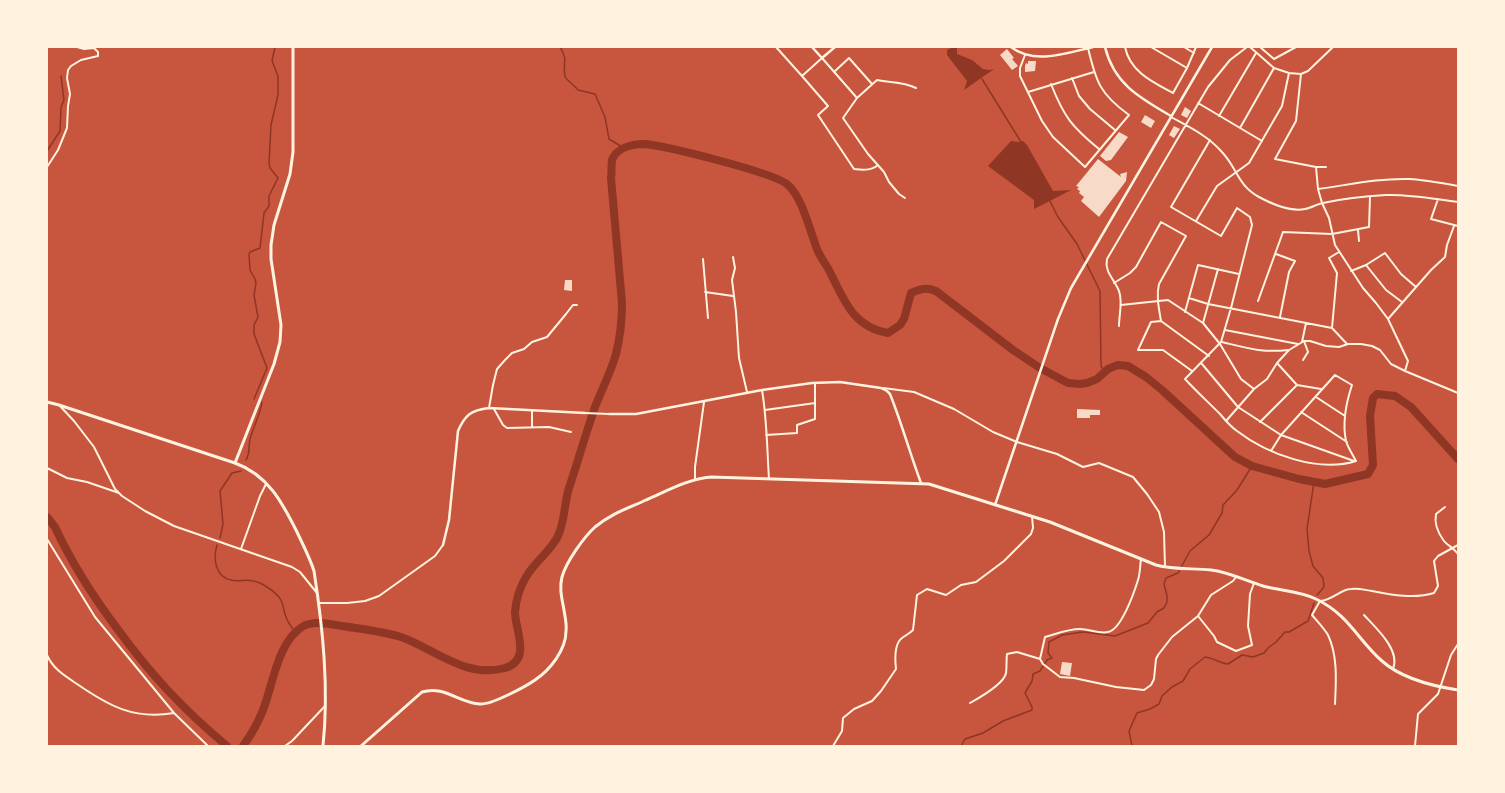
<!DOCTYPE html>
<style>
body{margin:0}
#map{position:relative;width:1505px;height:793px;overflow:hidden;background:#c8553d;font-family:"Public Sans",sans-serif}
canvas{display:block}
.frame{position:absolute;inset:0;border:48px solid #fff3e0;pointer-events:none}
</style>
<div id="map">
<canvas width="1505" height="793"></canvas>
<div class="frame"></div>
</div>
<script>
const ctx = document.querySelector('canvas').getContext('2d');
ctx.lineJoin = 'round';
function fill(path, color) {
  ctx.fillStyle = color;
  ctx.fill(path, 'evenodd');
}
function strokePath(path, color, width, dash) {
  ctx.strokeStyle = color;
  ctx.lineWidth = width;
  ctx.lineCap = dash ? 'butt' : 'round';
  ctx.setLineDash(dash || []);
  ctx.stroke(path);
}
fill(new Path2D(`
 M953 47H957V54L972 60 983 69 989 70 994 69 964 90 967 81 947 55V50Z
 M1011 141 1018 142 1023 141 1027 145 1053 191 1071 190 1034 209V200L988 166Z`), '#8f3625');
strokePath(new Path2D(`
 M560 47C569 61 562 63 565 76 565 79 575 86 578 90L595 94 605 117 609 139 624 148
 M982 79 1021 142
 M47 151 60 131 61 107 64 100 61 76
 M1050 201 1058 217 1077 244 1100 291 1101 366 1105 372
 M254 399 267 368 254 334V325L258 317 254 295 256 283 255 279 250 270 249 254 250 252 260 248 264 213 269 206V196L278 178 270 168 269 163 271 125 278 95V76L272 61 275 47
 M246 460C251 451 248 448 250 439 253 427 261 413 262 402
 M1314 482 1307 529 1309 551 1313 566 1323 578 1324 587 1317 595
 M220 538 223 524 220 491 232 473 241 471
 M217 545C213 558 215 577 231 580 238 582 246 579 253 581 261 582 273 590 279 597 284 603 283 611 286 617 288 623 292 628 296 633
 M961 746 965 739 983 733 1003 721 1032 710V707L1025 693 1032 681 1033 674 1040 671 1047 660 1052 658 1048 653 1049 642 1062 635 1083 632 1115 636 1148 623 1157 612 1164 608 1167 602V596L1164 584 1166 578 1178 573 1190 551 1209 535 1222 513 1223 505 1237 490 1252 466
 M1132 746 1129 731 1137 713 1150 709 1159 704 1162 696 1172 687 1183 681 1190 669 1205 657C1214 658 1219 663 1228 664L1242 655 1253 657 1264 653 1268 648 1276 642 1285 632H1289L1308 621 1314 603`), '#8f3625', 1.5);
strokePath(new Path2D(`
 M47 517 55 527C72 564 94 598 119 631 152 676 184 710 227 746
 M243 746C251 735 258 723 263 710 273 685 277 643 302 627 313 620 329 624 342 626 361 629 382 631 401 637 435 649 466 679 505 668 532 660 515 630 515 612 516 600 520 587 526 577 535 561 551 551 558 536 565 521 564 504 569 488 578 461 586 433 595 407 602 389 611 372 616 354 620 338 622 320 622 303L611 178C612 173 611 166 612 160 617 147 633 144 645 144 666 146 776 173 788 185 802 197 810 231 817 249 820 257 826 264 830 272 844 300 853 327 888 333L900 325 904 319 911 293C920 289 926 287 936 291L1013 350 1040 368 1068 383 1080 384 1087 383 1097 379 1108 369 1118 365 1128 366 1146 377 1162 390 1235 457 1252 466 1299 479 1325 484 1368 474 1373 465 1370 416 1373 398 1377 394 1395 396 1411 407 1458 459`), '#8f3625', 8);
fill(new Path2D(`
 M1007 49 1014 58 1012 59 1018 66 1012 70 1000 55Z
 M1028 61H1036L1035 71 1025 72V66L1026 63 1028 64Z
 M1185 107 1191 111 1187 118 1181 115Z
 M1145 115 1155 121 1151 128 1141 122Z
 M1174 126 1180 129 1174 138 1169 135Z
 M1119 132 1128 137 1111 160 1106 161 1100 156Z
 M1098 159 1121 177 1120 174 1127 172 1126 181 1099 217 1081 201 1084 197 1079 193 1080 191 1077 189 1079 187 1076 186Z
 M565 280H572V291L564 290Z
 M1077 409 1100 410V415H1090V418H1077Z
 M1062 662 1072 663 1070 676 1060 674Z`), '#f7dbc8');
strokePath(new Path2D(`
 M776 47 802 76 822 58 857 98
 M1125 47C1130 72 1153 82 1173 93L1187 68 1196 47
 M1151 47 1187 68
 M1184 47 1194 53
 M1250 47 1274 68 1289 73 1301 74 1308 71 1333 47
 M1260 47 1274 59 1296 47
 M1025 55 1020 68V76L1042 121 1053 137 1085 167 1129 115C1100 94 1096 82 1088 48
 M834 72 849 58 872 84
 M1301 74 1296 121 1275 159 1316 167
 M802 76 828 106 818 115 854 169C862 170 871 171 878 165
 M1072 78 1079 96 1090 109 1115 130
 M1051 84C1064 117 1072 127 1099 149
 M1028 92 1094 72
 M1198 103 1262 141
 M1219 116 1256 53
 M1171 117C1189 127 1208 136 1221 151 1237 167 1237 185 1259 197 1272 204 1290 212 1305 209 1311 208 1317 204 1323 203 1341 199 1367 196 1386 195 1410 194 1434 199 1458 202
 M1240 128 1274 68
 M1210 140 1171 207 1221 236 1237 208 1250 217 1252 225 1231 308 1221 342 1185 379C1196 391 1208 402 1220 414 1225 420 1231 427 1237 431 1267 454 1318 473 1356 461
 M47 167 58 150 67 128 68 106 70 94 67 78 68 70 71 66 81 60 98 56V52L94 48 84 49 77 47
 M1326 167H1316L1318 189 1322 203 1329 218 1335 245 1363 288 1376 303 1388 319 1408 361 1405 371
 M1318 189C1348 185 1379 178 1409 179 1426 180 1442 183 1458 186
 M905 198 899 194 889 182 884 172 868 154 843 118 857 98 877 80C891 83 902 81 916 88
 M1438 199 1431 219 1458 226
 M1196 221 1217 186 1249 163 1282 106 1289 73
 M1358 230 1359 241
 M1276 254 1295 261 1289 272 1280 317
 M733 257 735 268 732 280 736 312 739 358 747 392
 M703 259 708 318
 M1366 265 1386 290 1402 302
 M1351 271 1366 265 1385 253 1401 274 1416 287
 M1114 283 1130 273 1136 267 1161 222 1186 236 1159 284C1156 296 1159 309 1161 321
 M705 292 733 296
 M1189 298 1208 304 1332 328 1347 344
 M1258 301 1283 232 1332 234 1369 227 1370 197
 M1121 305 1168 300 1203 323 1220 344 1241 379 1254 389
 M1185 312 1198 265 1239 274
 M1388 319 1431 270 1445 257 1447 245 1454 226
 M1203 323 1218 269
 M1119 326C1119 315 1123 302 1119 291 1115 280 1104 272 1107 259L1208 87 1230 60 1247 47
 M1332 328 1337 273 1329 258 1339 252
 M1225 330 1298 344
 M1222 342C1247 348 1262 353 1288 350
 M1302 342 1306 323
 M1303 360 1308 352 1304 341
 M1277 363 1297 385 1321 389
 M1202 364 1238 407 1281 435 1354 461
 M1192 371 1163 350H1138L1151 322 1161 321 1209 356
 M883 388 914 392 954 409 993 432 1017 442 1057 454 1083 467 1099 463 1133 477 1147 494 1159 512 1164 532 1165 567
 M762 390C767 419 767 449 769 479
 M1316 397 1345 416
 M60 406 74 421 94 447 115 489 122 496 145 511 174 526 292 567 300 572 317 593
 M489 408 493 385 497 369 505 360 512 353 524 349 532 342 547 337 566 314 573 305H577
 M494 409 503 425 507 428 549 427 571 432
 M532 410V427
 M765 410 815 403
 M1301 412 1347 442
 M585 413 609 414
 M1226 421 1254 389 1267 379 1277 363 1289 350 1304 341H1310L1326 346 1339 347 1348 344H1361L1372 346 1380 350 1391 364 1405 371 1458 393
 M1260 422 1297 385
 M766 435 797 433V425L815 419V383
 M1271 451 1281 435 1335 375 1352 385C1346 403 1342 422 1346 441 1348 448 1353 455 1356 461
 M47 468 67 478 87 482 119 493
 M695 480V467L704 402
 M1445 507 1436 514C1434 524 1438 533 1444 541 1448 546 1453 547 1458 554
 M47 539 95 617 174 713C134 720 109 706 77 684 65 676 53 669 47 655
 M241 549 260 496 266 484
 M319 603H347L365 601 379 596 435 556 443 545
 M1364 615C1375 627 1401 650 1393 669
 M1198 616 1214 636 1217 642 1236 651 1252 645 1248 626 1250 594 1254 583
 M1040 659 1043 664 1060 677 1074 678 1116 687 1144 690 1151 685 1154 679 1156 659 1158 655 1172 637 1198 616 1211 595 1233 581 1236 577
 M970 703C979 698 1004 684 1006 673 1007 667 1006 661 1007 654L1017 652 1040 659 1045 637C1056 634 1068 629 1080 629 1089 629 1099 634 1108 632 1121 630 1134 593 1138 580 1140 574 1140 566 1141 559
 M1335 704C1336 682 1338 656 1328 635 1324 628 1317 621 1312 615L1320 601C1333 600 1341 589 1351 589 1358 588 1365 590 1372 591 1392 595 1415 599 1434 593L1438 586 1434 561 1438 556 1458 545
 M174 713 208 746
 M285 746 292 741 325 706
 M833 746 842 731 843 718 854 709 872 701 881 691 896 669C895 660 894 644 902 638 906 635 909 634 913 630L917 595 927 589 946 595 961 585 976 582 1004 561 1031 534 1033 528 1032 516
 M1415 746 1418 714 1438 694 1451 655 1458 644`), '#fff3e0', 2);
strokePath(new Path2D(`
 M812 47 822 58 835 47
 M1011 47C1034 65 1067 53 1093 47
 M1105 47C1114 84 1140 98 1171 116
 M609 414H636L762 390 812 383 840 382 881 388 887 391 890 394C902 424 910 454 921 483
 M995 505 1058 319 1071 288 1212 47
 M443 545 449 520 458 431C465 415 471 410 489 408L585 413`), '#fff3e0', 2.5);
strokePath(new Path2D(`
 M47 402 59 405 235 463
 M361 746 422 692C444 685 459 703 480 704 491 705 525 687 535 680 550 670 566 650 566 631 567 624 565 617 564 610 562 599 559 588 562 577 566 562 584 537 595 527 610 514 629 508 646 500 667 491 688 479 711 477L929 484 1050 522 1156 565C1174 570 1193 568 1211 570 1229 572 1246 581 1263 586 1281 591 1300 591 1316 599 1349 615 1357 639 1382 661 1402 679 1432 686 1458 690`), '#fff3e0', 3);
strokePath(new Path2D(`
 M293 47V152L290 174 274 225 271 245V259L281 325 280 342 274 364 235 463C268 475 282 502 297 532 303 545 310 558 314 571 323 629 329 688 323 746`), '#fff3e0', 3);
</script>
